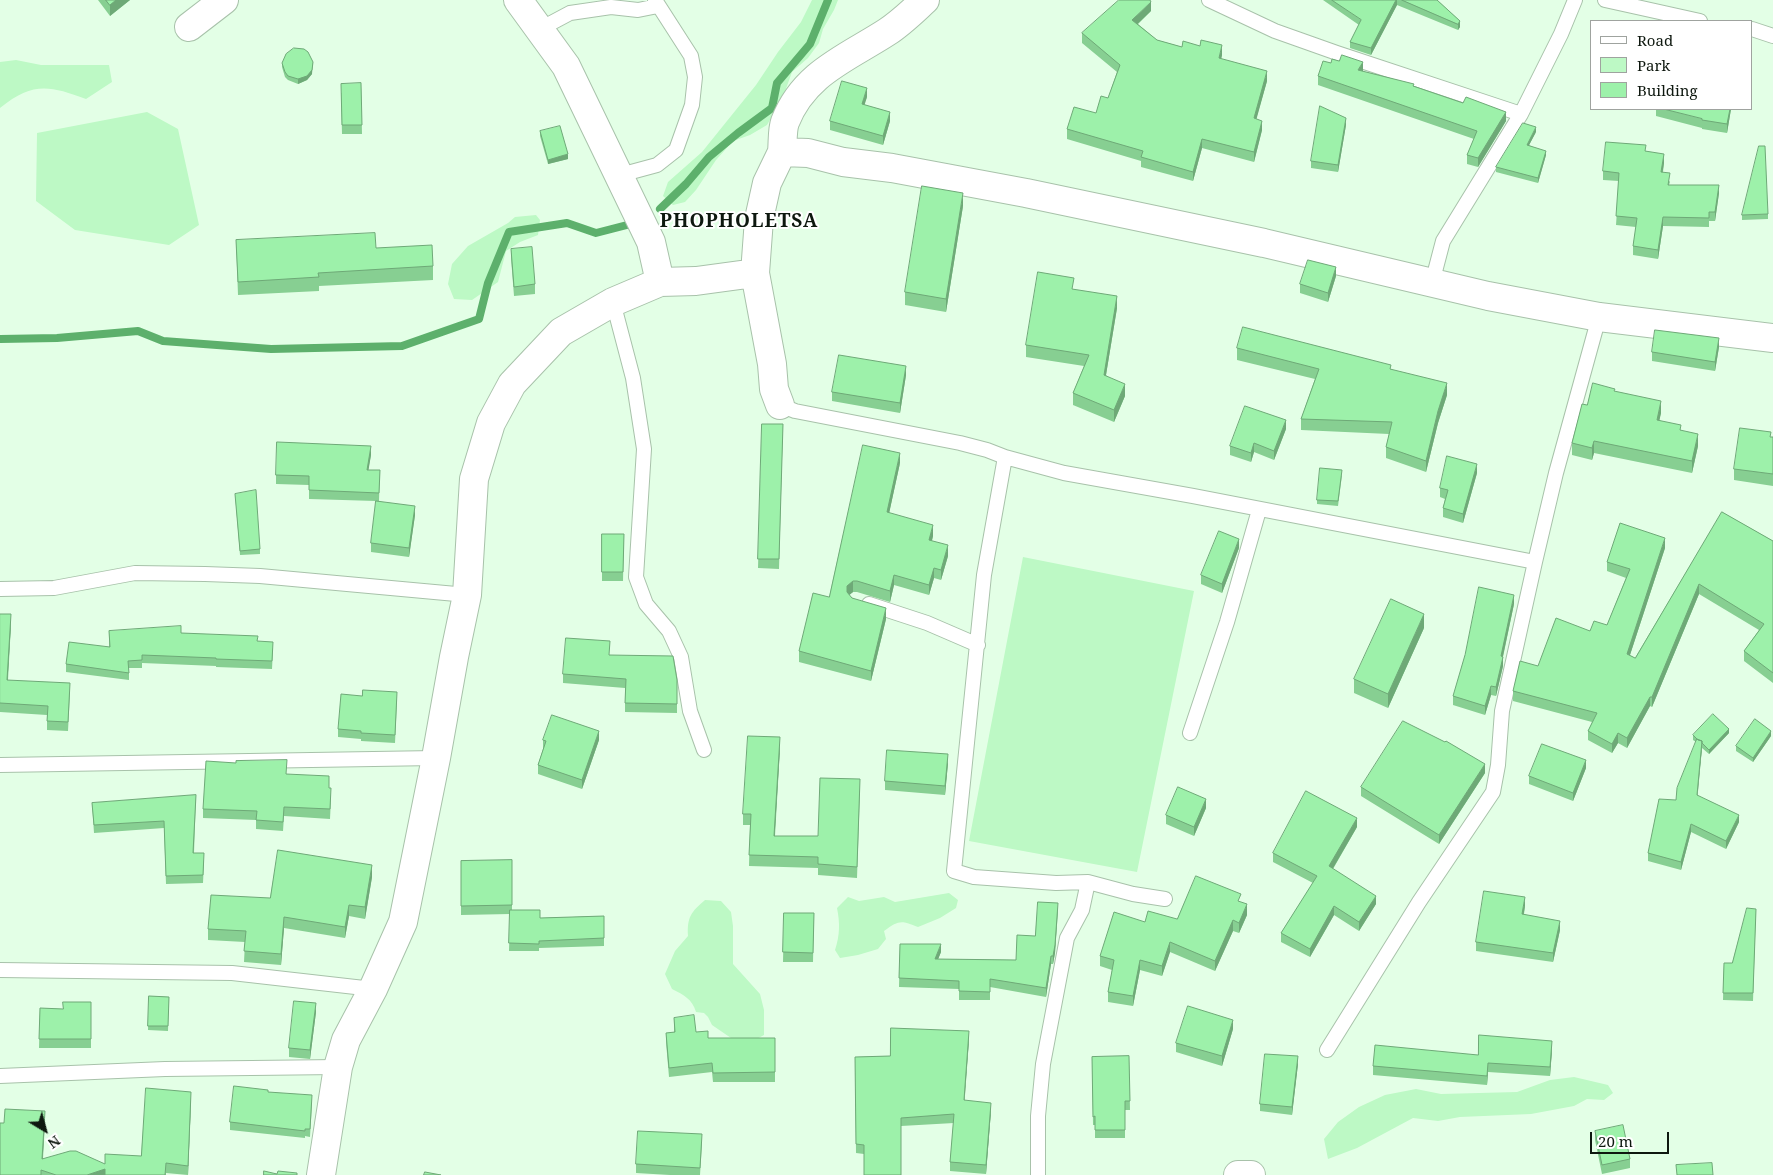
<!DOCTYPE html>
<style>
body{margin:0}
#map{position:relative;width:1773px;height:1175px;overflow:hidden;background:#e3ffe6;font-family:"Noto Serif",serif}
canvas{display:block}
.legend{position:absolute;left:1590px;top:20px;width:162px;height:90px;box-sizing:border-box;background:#fff;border:1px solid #9fa39f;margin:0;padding:6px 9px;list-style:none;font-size:15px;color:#0e180f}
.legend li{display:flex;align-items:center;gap:10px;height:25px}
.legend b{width:25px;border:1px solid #9fa39f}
.north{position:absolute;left:20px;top:1105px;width:50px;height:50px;-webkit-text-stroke:4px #fff;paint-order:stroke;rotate:143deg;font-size:14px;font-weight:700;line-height:20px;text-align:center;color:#0e180f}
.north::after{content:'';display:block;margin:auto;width:18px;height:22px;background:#0e180f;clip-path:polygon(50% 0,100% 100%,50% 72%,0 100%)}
.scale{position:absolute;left:1590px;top:1132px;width:79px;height:22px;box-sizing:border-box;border:2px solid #0e180f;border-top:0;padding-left:6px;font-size:15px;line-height:18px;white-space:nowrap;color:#0e180f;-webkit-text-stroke:4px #fff;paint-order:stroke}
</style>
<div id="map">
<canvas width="1773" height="1175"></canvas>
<ul class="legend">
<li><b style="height:6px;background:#fff"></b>Road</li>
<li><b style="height:14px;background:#bdf9c5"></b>Park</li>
<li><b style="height:14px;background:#9df1aa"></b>Building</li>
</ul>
<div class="north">N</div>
<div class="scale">20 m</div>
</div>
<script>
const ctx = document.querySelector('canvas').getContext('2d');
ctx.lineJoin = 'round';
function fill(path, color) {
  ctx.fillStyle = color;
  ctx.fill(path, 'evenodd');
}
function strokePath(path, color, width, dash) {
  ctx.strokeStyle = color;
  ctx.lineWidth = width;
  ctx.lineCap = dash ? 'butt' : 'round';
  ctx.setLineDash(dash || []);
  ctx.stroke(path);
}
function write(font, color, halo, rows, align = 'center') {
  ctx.font = font + ' "Noto Serif",serif';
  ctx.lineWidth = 4;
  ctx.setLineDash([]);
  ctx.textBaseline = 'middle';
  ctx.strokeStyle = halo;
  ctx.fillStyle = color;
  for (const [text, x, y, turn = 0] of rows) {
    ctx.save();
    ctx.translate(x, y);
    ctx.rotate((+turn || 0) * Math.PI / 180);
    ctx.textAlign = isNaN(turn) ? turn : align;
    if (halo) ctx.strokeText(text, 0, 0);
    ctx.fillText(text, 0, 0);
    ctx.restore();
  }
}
fill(new Path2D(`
 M812 0H838L834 10 823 29 819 43 808 58 792 72 783 97 767 125 750 135 733 141 716 160 696 190 685 202 673 205 663 196 668 182 702 152 756 85 778 52 801 22Z
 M16 60 41 65H109L112 82 86 99C49 85 32 82 0 108V62Z
 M147 112 178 129 199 225 169 245 75 230 36 201 37 133Z
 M536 215 540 220 538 235 520 242 506 251 498 282 472 300 454 299 448 284 452 264 468 246 508 223 515 217Z
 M1023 557 1194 591 1137 872 969 841Z
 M949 893 958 900 956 908 940 918 918 927C901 920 899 920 884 931L886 939 878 949 858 955 840 958 835 950C840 935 840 923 837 908L848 897 859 901 884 897 895 902Z
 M705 900 721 901 731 912 733 926V964L760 994 764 1010V1035L753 1041 731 1038 712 1025 708 1017 704 1013 696 1012C692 999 684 995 672 989L665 974 675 951 688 936C687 917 691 912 705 900Z
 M1574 1077 1608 1085 1613 1093 1604 1100 1587 1099 1574 1106 1531 1114 1460 1117 1438 1121 1413 1118 1357 1148 1328 1159 1324 1139 1338 1122 1359 1107 1385 1095 1416 1089 1441 1094 1517 1092 1550 1080Z`), '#bdf9c5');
strokePath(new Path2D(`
 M660 209 686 184 709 157 738 133 772 108 777 83 810 44 828 0
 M0 339 57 338 138 331 163 341 271 349 402 346 479 319 488 283 509 232 567 223 596 233 627 225`), '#5db06c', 8);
const lane = new Path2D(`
 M1209 0 1275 31 1337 53 1521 114
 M1605 0 1700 21
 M540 29 570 13 611 7 638 10 658 6
 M1752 29 1773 36
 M620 175 657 165 676 150 692 105 695 77 691 56 655 0
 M1432 283 1443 241 1521 114 1561 34 1575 0
 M613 302 633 378 644 449 636 577 646 604 669 631 681 657 690 711 704 750
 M780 405 795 411 960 443 987 450 1005 457 1064 473 1193 496 1535 562
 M1005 457 984 575 954 871 974 877 1056 883 1088 882 1133 894 1165 899
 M0 589 54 588 135 573 205 574 260 576 467 595
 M869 604 927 623 978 645
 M1190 733 1227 622 1259 510
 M0 765 436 758
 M0 970 232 973 373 989
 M1327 1050 1419 902 1493 792 1498 765 1502 711 1535 562 1556 473 1599 317
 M0 1076 165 1069 338 1067
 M1038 1175V1116L1043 1064 1067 938 1082 910 1088 882`);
const street = new Path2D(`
 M518 0 566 66 651 242 660 282
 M189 27 224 0
 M782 152C783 143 782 130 785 122 804 73 847 58 887 32 901 23 913 11 925 0
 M780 405 774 389 772 364 755 273 759 219 767 183 782 152 808 153 843 162 892 168 1026 193 1264 243 1488 296 1599 317 1773 338
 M321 1175 338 1067 346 1040 373 989 403 922 436 758 454 657 467 595 474 479 491 423 512 384 561 332 613 302 660 282 696 281 755 273
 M1238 1175H1251`);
strokePath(lane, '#a8c2aa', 16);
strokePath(street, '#a8c2aa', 30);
strokePath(lane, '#fff', 14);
strokePath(street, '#fff', 28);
fill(new Path2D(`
 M98 0H130L110 16Z
 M1323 0H1437L1460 21V27L1458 30 1397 5 1371 55 1350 48V42L1359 25Z
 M1151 11 1138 24 1157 40 1182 47 1222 55 1221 59 1267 81 1256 119 1262 130 1254 162 1202 148 1193 181 1141 167V161L1067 139V129L1096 113 1108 98 1117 72 1082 43V33Z
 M282 63 312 74 307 80 298 84 288 80 285 77 282 67Z
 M1362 71 1414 86 1506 121 1478 167 1467 164V155L1474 139 1318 85V76Z
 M361 83 362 134H342L341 93Z
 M867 97 864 104 890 121 883 145 830 130V121Z
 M1656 109H1731L1727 133 1702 129V128L1656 116Z
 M1346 125 1338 172 1311 168V161Z
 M540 131 568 159 548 164 540 136Z
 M1536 132 1529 145 1546 155 1538 183 1496 172V167Z
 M1646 151 1664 163 1663 172 1670 182 1669 185 1719 193 1715 221H1709V227L1663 226 1658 259 1633 255V246L1636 227 1616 225 1619 181 1603 180V171Z
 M963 206 946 312 905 305V292Z
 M1768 214V219L1742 220V215Z
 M236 240 376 248 433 266V280L319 286V291L238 295Z
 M511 249 535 284V294L514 296 511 258Z
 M1336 276 1328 302 1300 293V284Z
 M1074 289 1117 308 1106 375 1125 396 1114 422 1073 405V393L1084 366 1026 357V345Z
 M1719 347 1715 371 1652 361V352Z
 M1237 348 1391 369 1447 395 1438 423 1426 472 1386 458V447L1389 434 1301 430V419L1315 379 1237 360Z
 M906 375 900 413 832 401V392Z
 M1615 392 1661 413 1659 420 1681 430 1698 446 1692 473 1594 453 1592 460 1572 455V443L1587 405Z
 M762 424H783L779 569 758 568Z
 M1286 429 1274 460 1254 452 1251 462 1230 455V446Z
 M1771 437H1773V486L1734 480V469Z
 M371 455 368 470H380L379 501 415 515 409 557 371 552V543L376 501 309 499V485L276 484V475Z
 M900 463 889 513 933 536 932 541 948 556 941 580 934 578 929 595 894 585 890 602 857 592H853L849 595 852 598 886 619 871 681 799 662V651L829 597Z
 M1477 473 1463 523 1443 517V508L1445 499 1440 497V488Z
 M1342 475 1338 506 1317 504V500Z
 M235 494 260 549V554L240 555Z
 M1722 512 1773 541V683L1744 661V651L1759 630 1699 594 1652 707 1650 706 1627 748 1618 743 1612 753 1588 740V731L1592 722 1513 701V691L1538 666 1590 631 1607 625 1626 578 1607 571V562L1665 548 1630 655 1635 658Z
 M602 534H624L623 581H602Z
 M1239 548 1222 593 1201 584V575Z
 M1514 604 1503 657V666L1496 696 1491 695 1485 715 1453 705V696Z
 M0 614 11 624 8 680 70 692 68 731 47 730V715L0 712Z
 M1424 628 1388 708 1354 693V679Z
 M109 631 181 633 258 641 273 649 272 669 216 667V666L142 663V668H129V680L66 672V664L109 647Z
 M609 655 677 680V713L625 712V688L563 683V674Z
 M397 700 395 743 361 741V739L338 737V729Z
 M1729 733 1709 754 1702 748 1697 795 1739 822 1726 849 1691 832 1681 870 1648 861V853L1676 800 1696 742 1693 740V735Z
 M1771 736 1753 762 1736 751V746Z
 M543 740H599L582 789 538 774V765L543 749Z
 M780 748 775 836H818L860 790 857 878 818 875V868L749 866 750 825H743V814Z
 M948 763 945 795 885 790V781Z
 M1586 768 1573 801 1529 784V776Z
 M1485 773 1439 844 1361 796V787Z
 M287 774 329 788 331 798 330 819 284 816 283 831 256 829V820L203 818V809Z
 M196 795 194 853 204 861 203 883 166 884 164 828 94 833 92 803Z
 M1206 808 1194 836 1166 824V815Z
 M1357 827 1333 869 1376 904 1359 931 1334 915 1310 957 1281 942V933L1313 883 1273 862V853Z
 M512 860V910L540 918 604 916V946L539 948V951H509L510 914 461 915V861Z
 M372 877 365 919 349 916 345 938 284 928 281 965 244 962 245 942 208 940V929L270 898Z
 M1241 902 1247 915 1239 933 1233 931 1215 971 1170 952 1162 976 1140 970 1133 1006 1108 1002V992L1112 970 1100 966V956L1145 922 1177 919Z
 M1525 906 1524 914 1560 930 1553 962 1476 951V942Z
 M1756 909 1753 1001 1723 1000 1724 963H1732Z
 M1058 911 1055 953 1053 964H1051L1046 997 990 987V1000H959V989L899 987 900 944 941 952 938 959 1016 960 1035 936Z
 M784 913H814L813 962H783Z
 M149 996 169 997 168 1031 148 1030Z
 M91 1002V1048H39L40 1008 63 1009Z
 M316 1012 310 1059 289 1057V1048Z
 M674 1018 696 1032 708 1038H775V1082H713L712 1072 669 1077 666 1042V1033L674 1032Z
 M1233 1029 1222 1066 1176 1052V1043Z
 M969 1040 964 1101 991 1111 986 1174 950 1171V1162L954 1123 901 1126 864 1154 856 1153 855 1057 890 1056Z
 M1552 1050 1550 1076 1488 1072 1487 1085 1373 1075V1066Z
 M1129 1056 1130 1110H1125V1138H1095V1125H1093L1092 1057Z
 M1298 1064 1292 1115 1260 1111V1104Z
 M268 1092 312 1103 310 1137 305 1136V1138L230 1130V1122Z
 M191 1101 188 1175 166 1173V1175H0L45 1121 43 1159 105 1164 141 1156Z
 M1595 1131 1630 1159V1168L1602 1174 1595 1140Z
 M702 1143 700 1175H670L636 1173V1164Z`), '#87cf92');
fill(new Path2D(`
 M116 0H130L110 16V5Z
 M1396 0H1397V5L1371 55V48Z
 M1151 2V11L1132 29V20Z
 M1460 21V27L1458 30V24Z
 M1222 45V55L1219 68V58Z
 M313 62 312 74 307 80 298 84V79Z
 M1363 62V71L1358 79V70Z
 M1267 71V81L1254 128V118Z
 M867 88V97L862 113V104Z
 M1730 109H1731L1727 133V124Z
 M890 112V121L883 145V136Z
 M1506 112V121L1478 167V158Z
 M1346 118V125L1338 172V165Z
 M1262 121V130L1254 162V152Z
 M1536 127V132L1527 149V145Z
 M1202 139V148L1193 181V172Z
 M1546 151V155L1538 183V178Z
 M568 154V159L548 164V160Z
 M1664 154V163L1661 181V172Z
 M1719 185V193L1715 221V212Z
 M963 193V206L946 312V299Z
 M1663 217V226L1658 259V250Z
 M1336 267V276L1328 302V293Z
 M1117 296V308L1104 387V375Z
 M1719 338V347L1715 371V362Z
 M906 366V375L900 413V403Z
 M1447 383V395L1438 423 1426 472V461L1438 411Z
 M1125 384V396L1114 422V410Z
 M1661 401V413L1657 432V420Z
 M1286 420V429L1274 460V451Z
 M1698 434V446L1692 473V461Z
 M1594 441V453L1592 460V448Z
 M1254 443V452L1251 462V453Z
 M371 446V455L367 479V470Z
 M900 453V463L887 523V512Z
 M1477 464V473L1463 523V514Z
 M415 506V515L409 557V548Z
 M933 525V536L929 551V540Z
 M1665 538V548L1627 664V654Z
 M1239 539V548L1222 593V584Z
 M948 545V556L941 580V570Z
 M934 568V578L929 595V585Z
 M894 575V585L890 602V591Z
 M853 581V592L847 597V586Z
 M1699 584V594L1652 707V697Z
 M1514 595V604L1501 665V656Z
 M886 608V619L871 681V671Z
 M11 614V624L7 689V680Z
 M1424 614V628L1388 708V694Z
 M1503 657V666L1496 696V687Z
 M1491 686V695L1485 715V706Z
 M1650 697V706L1627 748V738Z
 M1729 729V733L1709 754V750Z
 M599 731V740L582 789V780Z
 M1771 731V736L1753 762V758Z
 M1618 733V743L1612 753V744Z
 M780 737V748L774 846V836Z
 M1702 741V748L1697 802V795Z
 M948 754V763L945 795V786Z
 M1586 760V768L1573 801V793Z
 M1485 764V773L1439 844V835Z
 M1206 799V808L1194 836V827Z
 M1739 815V822L1726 849V841Z
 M1357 818V827L1329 875V866Z
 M1691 824V832L1681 870V862Z
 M372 865V877L365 919V907Z
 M1376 896V904L1359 931V922Z
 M1525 897V906L1522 923V914Z
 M1058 903 1055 953 1053 964V956Z
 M1247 904V915L1239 933V923Z
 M349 905V916L345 938V927Z
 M1334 906V915L1310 957V949Z
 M284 917V928L281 965V954Z
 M1233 920V931L1215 971V961Z
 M1560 921V930L1553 962V953Z
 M1170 942V952L1162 976V966Z
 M941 944V952L935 967V959Z
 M1051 956V964L1046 997V988Z
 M1140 960V970L1133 1006V996Z
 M316 1003V1012L310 1059V1050Z
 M1233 1020V1029L1222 1066V1056Z
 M969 1031V1040L964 1109V1100Z
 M1552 1041V1050L1550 1076V1067Z
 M1298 1056V1064L1292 1115V1107Z
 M1488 1063V1072L1487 1085V1076Z
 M191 1092V1101L188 1175V1166Z
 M991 1103V1111L986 1174V1165Z
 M45 1111V1121L42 1169V1159Z
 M105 1169V1175H87Z`), '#6ea977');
const building = new Path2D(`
 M106 0H116L110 5Z
 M1119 0H1150L1151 2 1132 20 1157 40 1182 47 1183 41 1200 46 1201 40 1222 45 1219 58 1267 71 1254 118 1262 121 1254 152 1202 139 1193 172 1141 157 1143 151 1067 129 1074 107 1096 113 1101 96 1108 98 1120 65 1082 33Z
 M1332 0H1396L1371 48 1350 42 1361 20Z
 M1402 0H1437L1460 21 1458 24Z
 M294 48 304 49 308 52 313 62 312 70 307 76 298 79 288 76 285 72 282 63 286 54Z
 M1342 55 1363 62 1358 70 1414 84 1413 86 1463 103 1466 97 1506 112 1478 158 1467 155 1477 131 1318 76 1323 61 1331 63 1332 59 1339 61Z
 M842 81 867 88 862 104 890 112 883 136 830 121Z
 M361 83 362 125H342L341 84Z
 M1320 106 1346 118 1338 165 1311 161Z
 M1664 109H1730L1727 124 1702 120V119Z
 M1523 123 1536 127 1527 145 1546 151 1538 178 1496 167Z
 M560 126 568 154 548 160 540 131Z
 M1606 142 1646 145 1645 151 1664 154 1661 172 1670 173 1668 185H1719L1715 212H1709V218L1663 217 1658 250 1633 246 1637 218 1616 216 1619 173 1603 171Z
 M1759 146H1765L1768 214 1742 215Z
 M922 186 963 193 946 299 905 292Z
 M375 233 376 248 432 245 433 266 318 273 319 277 238 282 236 240Z
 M532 247 535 284 514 287 511 249Z
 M1308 260 1336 267 1328 293 1300 284Z
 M1038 272 1074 278 1072 289 1117 296 1104 375 1125 384 1114 410 1073 393 1089 355 1026 345Z
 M1243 327 1391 365 1390 369 1447 383 1438 411 1426 461 1386 447 1392 422 1301 419 1319 369 1237 348Z
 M1655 330 1719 338 1715 362 1652 352Z
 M839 355 906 366 900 403 832 392Z
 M1593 383 1615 389 1614 391 1661 401 1657 420 1681 425 1680 430 1698 434 1692 461 1594 441 1592 448 1572 443 1582 404 1587 405Z
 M1245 406 1286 420 1274 451 1254 443 1251 453 1230 446Z
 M762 424H783L779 559H758Z
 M1740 428 1771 432 1770 437H1773V474L1734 469Z
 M277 442 371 446 367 470H380L379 493 309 490V476L276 475Z
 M863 445 900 453 887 512 933 525 929 540 948 545 941 570 934 568 929 585 894 575 890 591 857 581H853L847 586V592L852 598 886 608 871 671 799 651 813 593 829 597Z
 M1447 456 1477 464 1463 514 1443 508 1448 490 1440 488Z
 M1320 468 1342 470 1338 501 1317 500Z
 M256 490 260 549 240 551 235 494Z
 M376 501 415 506 409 548 371 543Z
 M1722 512 1773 541V673L1744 651 1764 624 1699 584 1652 697H1650L1627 738 1618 733 1612 744 1588 731 1597 713 1513 691 1520 661 1538 666 1556 618 1590 631 1594 621 1607 625 1630 569 1607 562 1620 523 1665 538 1627 654 1635 658Z
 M1219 531 1239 539 1222 584 1201 575Z
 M602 534H624L623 572H602Z
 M1479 587 1514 595 1501 656 1503 657 1496 687 1491 686 1485 706 1453 696 1465 655Z
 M1391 599 1424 614 1388 694 1354 679Z
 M0 614H11L7 680 70 683 68 722 47 721 48 706 0 703Z
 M181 626V633L258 636 257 641 273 642 272 661 216 659V658L142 655V660L128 661 129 673 66 664 69 642 110 647 109 631Z
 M566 638 610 641 609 655 673 656 677 680V704L625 703 626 679 563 674Z
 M363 690 397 692 395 735 361 733V731L338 729 341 694 362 696Z
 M1713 714 1729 729 1709 750 1702 743V741L1698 740 1693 735Z
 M552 715 599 731 582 780 538 765 546 741 543 740Z
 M1755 719 1771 731 1753 758 1736 746Z
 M1403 721 1445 742 1446 741 1485 764 1439 835 1361 787Z
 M748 736 780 737 774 836H818L820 778 860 779 857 867 818 864V857L749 855 751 814H743Z
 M1697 739 1702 741 1697 795 1739 815 1726 841 1691 824 1681 862 1648 853 1659 799 1676 800 1677 788Z
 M1542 744 1586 760 1573 793 1529 776Z
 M887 750 948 754 945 786 885 781Z
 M287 760 286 774 329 776V788H331L330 809 284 807 283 822 256 820 257 811 203 809 206 761 236 763V761Z
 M1178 787 1206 799 1194 827 1166 815Z
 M1306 791 1357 818 1329 866 1376 896 1359 922 1334 906 1310 949 1281 933 1317 876 1273 853Z
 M196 795 193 853H204L203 875 166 876 164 821 94 825 92 803Z
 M278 850 372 865 365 907 349 905 345 927 284 917 281 954 244 951 246 931 208 929 211 895 270 898Z
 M512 860V905L461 906V861Z
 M1196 876 1241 894 1238 901 1247 904 1239 923 1233 920 1215 961 1170 942 1162 966 1140 960 1133 996 1108 992 1114 960 1100 956 1114 912 1145 922 1148 911 1177 919Z
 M1484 891 1525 897 1522 914 1560 921 1553 953 1476 942Z
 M1038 902 1058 903 1055 945 1053 956H1051L1046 988 990 979V992L959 991V981L899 978 900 944H941L935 959 1016 960 1017 935 1035 936Z
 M1747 908 1756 909 1753 993H1723L1724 963H1732Z
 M510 910H540V918L604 916V938L539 941V944L509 943Z
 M784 913H814L813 953 783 952Z
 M149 996 169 997 168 1026H148Z
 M294 1001 316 1003 310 1050 289 1048Z
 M63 1002H91V1039H39L40 1008 63 1009Z
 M1188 1006 1233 1020 1222 1056 1176 1043Z
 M694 1015 696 1032 708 1031V1038H775V1072L713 1073 712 1063 669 1068 666 1033 675 1032 674 1018Z
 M891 1028 969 1031 964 1100 991 1103 986 1165 950 1162 954 1114 901 1118V1175H864V1145L856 1144 855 1057 890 1056Z
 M1479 1035 1552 1041 1550 1067 1488 1063 1487 1076 1373 1066 1375 1045 1478 1055Z
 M1265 1054 1298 1056 1292 1107 1260 1104Z
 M1129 1056 1130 1101H1125V1130H1095V1116L1093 1117 1092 1057Z
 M234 1086 268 1090V1092L312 1095 310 1129H305V1131L230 1122Z
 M146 1088 191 1092 188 1166 166 1163 165 1175H105V1169L87 1175H56L41 1170V1175H0V1123H4L5 1109 45 1111 42 1159 70 1151H76L105 1164V1154L141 1156Z
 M1623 1125 1630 1159 1602 1165 1595 1131Z
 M638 1131 702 1134 700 1168 636 1164Z
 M1712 1163 1713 1175H1677L1676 1165Z
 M264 1171 277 1174 278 1171 297 1173V1175H264Z
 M425 1172 441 1175H424Z`);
fill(building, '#9df1aa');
strokePath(building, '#6ea977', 1);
ctx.letterSpacing = '1px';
write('bold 19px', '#0e180f', '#fff', [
 ["PHOPHOLETSA",739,222]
]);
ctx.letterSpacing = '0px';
</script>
